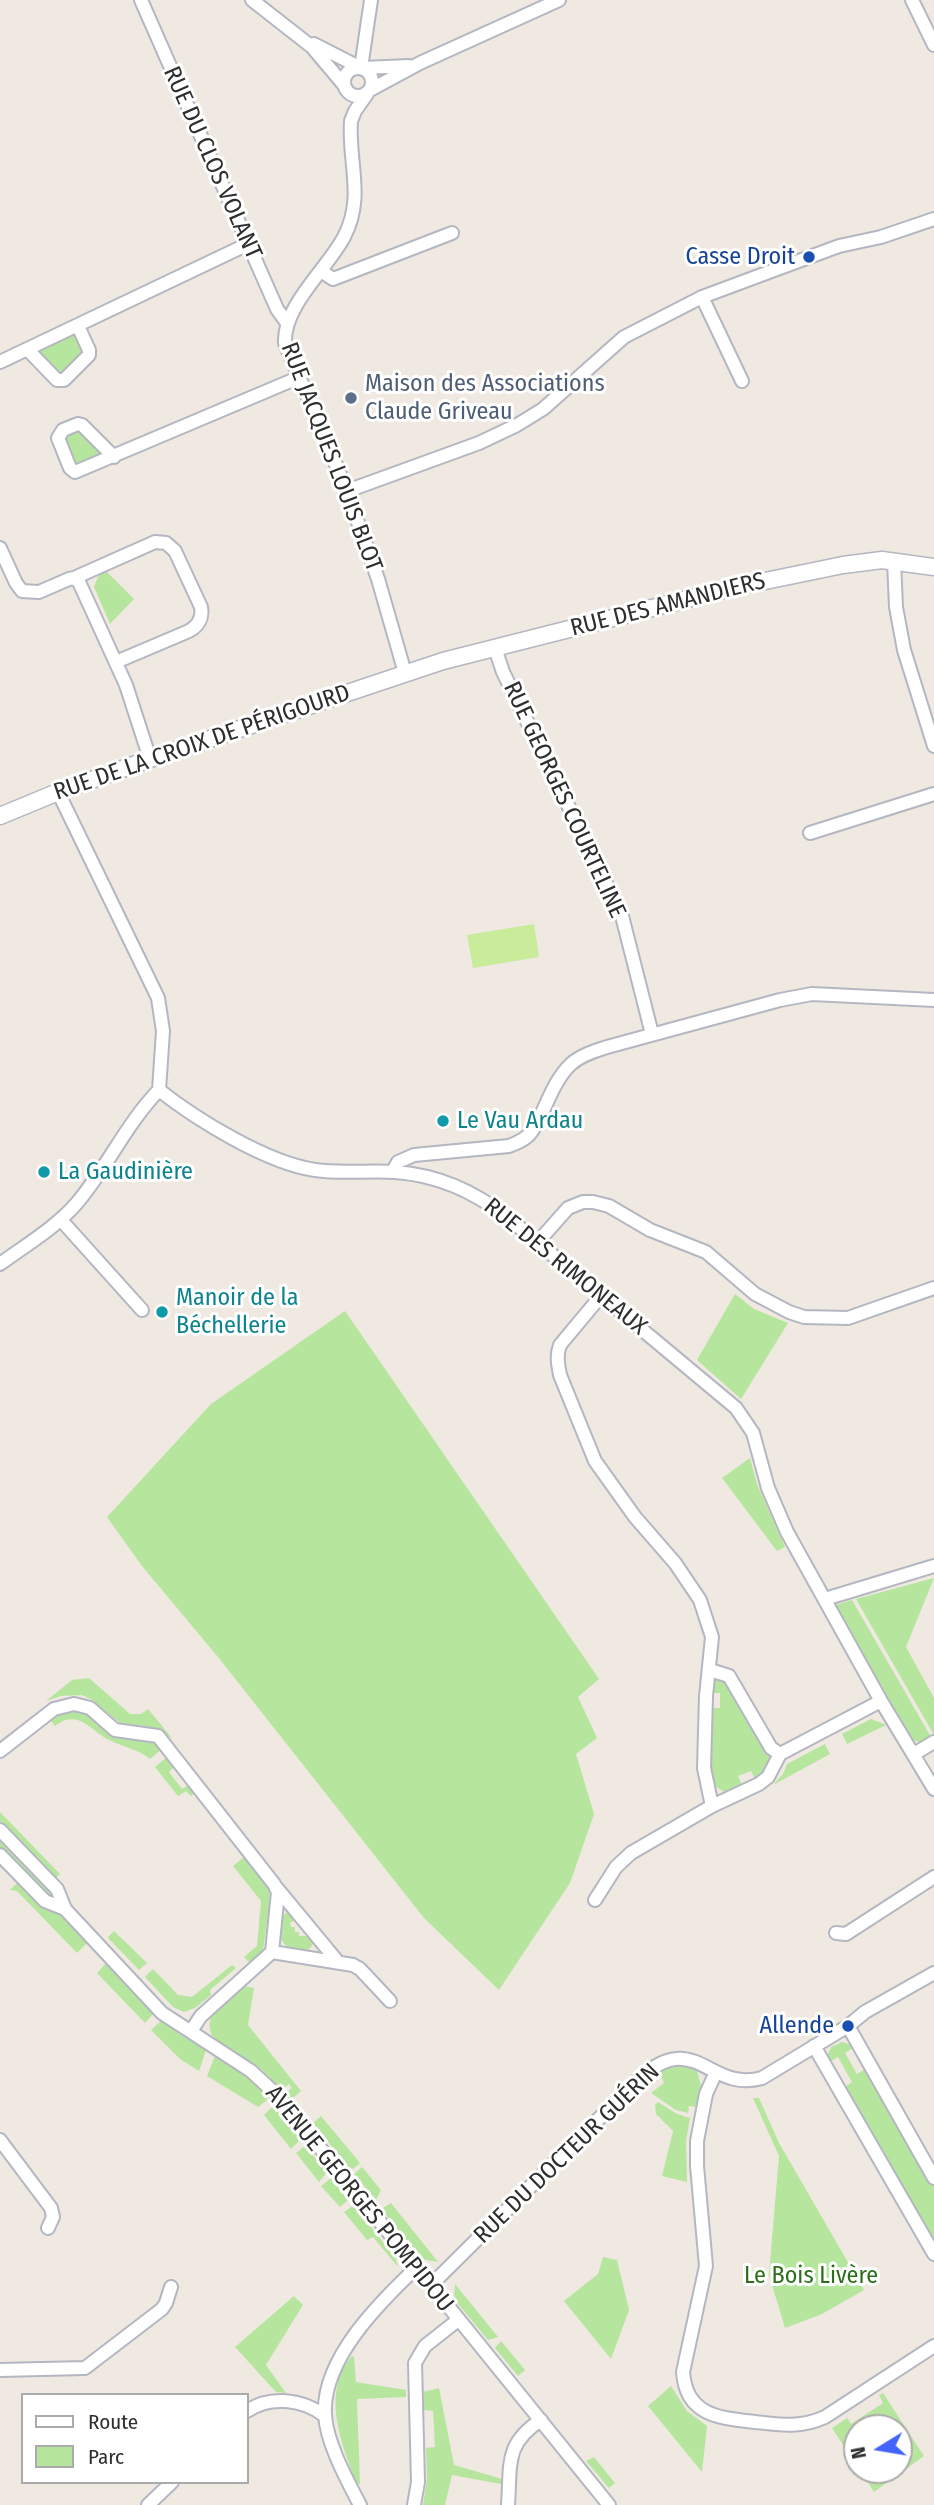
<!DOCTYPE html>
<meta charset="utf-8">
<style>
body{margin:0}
#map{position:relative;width:934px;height:2505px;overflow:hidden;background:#efe9e1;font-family:"Fira Sans Condensed",sans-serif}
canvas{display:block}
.legend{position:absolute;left:21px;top:2393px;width:228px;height:91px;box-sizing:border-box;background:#fff;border:2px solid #ababab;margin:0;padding:9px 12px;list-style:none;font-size:21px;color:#2e2e2e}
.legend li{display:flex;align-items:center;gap:14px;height:35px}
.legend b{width:35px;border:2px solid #ababab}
.north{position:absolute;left:843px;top:2414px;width:70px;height:70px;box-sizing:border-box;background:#fff;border:2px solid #ababab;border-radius:50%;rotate:259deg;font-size:19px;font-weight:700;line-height:28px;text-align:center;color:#2e2e2e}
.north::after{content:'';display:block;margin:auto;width:24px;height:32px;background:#4264fb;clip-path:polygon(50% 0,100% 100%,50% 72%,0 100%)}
</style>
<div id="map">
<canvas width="934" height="2505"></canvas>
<ul class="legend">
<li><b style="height:9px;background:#fff"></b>Route</li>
<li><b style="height:19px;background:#b6e59e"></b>Parc</li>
</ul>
<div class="north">N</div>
</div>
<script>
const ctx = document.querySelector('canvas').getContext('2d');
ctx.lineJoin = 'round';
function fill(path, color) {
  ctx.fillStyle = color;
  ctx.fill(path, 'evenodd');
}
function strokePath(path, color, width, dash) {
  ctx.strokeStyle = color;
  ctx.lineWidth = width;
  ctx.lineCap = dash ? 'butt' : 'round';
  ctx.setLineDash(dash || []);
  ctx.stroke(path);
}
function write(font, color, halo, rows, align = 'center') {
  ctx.font = font + ' "Fira Sans Condensed",sans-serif';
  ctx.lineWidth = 6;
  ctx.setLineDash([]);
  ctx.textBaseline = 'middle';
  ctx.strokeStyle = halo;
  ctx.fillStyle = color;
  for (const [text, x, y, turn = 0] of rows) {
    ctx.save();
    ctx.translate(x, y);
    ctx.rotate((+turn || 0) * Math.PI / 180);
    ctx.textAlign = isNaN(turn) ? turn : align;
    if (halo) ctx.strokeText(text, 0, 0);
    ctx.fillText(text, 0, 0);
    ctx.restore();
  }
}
fill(new Path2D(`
 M74 333 84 350 83 354 64 373 56 372 39 352 40 349Z
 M77 430H80L104 453 83 465H73L65 439 66 436Z
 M106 571 134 599 110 624 94 587 99 574Z
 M735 1294 754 1309 788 1323 741 1399 697 1360Z
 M345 1311 599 1679 578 1697 597 1738 576 1754 594 1814 570 1883 499 1990 424 1918 218 1657 142 1566 107 1517 211 1404Z
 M750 1458 757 1484 785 1547 777 1551 722 1478Z
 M934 1578 906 1647 934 1698V1735L856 1599Z
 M852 1600 931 1737C923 1742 918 1744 911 1738L836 1605Z
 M715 1676 727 1679 771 1760 764 1774 755 1779 751 1771 738 1776 742 1785 724 1792 711 1783 712 1708H720V1693H712V1679Z
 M89 1678 130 1714H141L148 1709 172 1738 149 1727 120 1723 92 1700 82 1695 61 1696 46 1701 72 1680Z
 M79 1709 114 1734 149 1740 162 1749 150 1759C138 1749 123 1747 109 1740 91 1731 78 1708 55 1726L49 1718 55 1713Z
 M871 1719 886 1725 847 1744 842 1734Z
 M825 1744 830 1754 773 1785 783 1774 787 1764Z
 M168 1756 176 1765 169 1772 182 1789 190 1784 197 1792 191 1796 186 1791 178 1796 155 1767Z
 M0 1812 60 1874 56 1878 0 1821Z
 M0 1835 54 1894 51 1897H47L0 1849Z
 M244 1857 265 1883 269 1891 270 1901 263 1950 249 1962 244 1957 257 1946 261 1901 233 1866Z
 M19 1881 64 1917 88 1942 77 1953 17 1891 10 1890Z
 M286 1913H293L298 1918 290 1923 291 1927H295V1932H299V1936H312L314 1941C305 1970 259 1934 286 1913Z
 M114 1931 147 1963 139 1970 110 1940 108 1937Z
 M107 1962 155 2012 145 2023 97 1973Z
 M232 1965 236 1968 210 1990 211 1995 195 2008 184 2012 173 2007 145 1977 153 1969 178 1995 192 1997Z
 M243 1986 254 1988 248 2025 301 2091 292 2099 287 2092 292 2088 289 2084 281 2090 262 2070 214 2039C199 2014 226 2000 243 1986Z
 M162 2020 179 2034 206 2050 199 2071 180 2059 151 2030Z
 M842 2042 849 2044 853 2048 845 2053 857 2074 865 2069 934 2187V2243L845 2087 852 2082 838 2057 830 2062 828 2054 831 2047Z
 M215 2056 247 2075 267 2093V2100L258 2107 207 2076Z
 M683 2064 697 2071 702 2088 697 2107 689 2106 688 2113 676 2110 651 2093 664 2083 659 2070 665 2066Z
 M753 2098H759L779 2143 864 2290 822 2314 785 2328 769 2275 779 2156Z
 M658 2102 677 2114 690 2118 686 2141 687 2182 662 2176 673 2131 656 2114 655 2105Z
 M271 2108H275L301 2139 291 2149 264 2115Z
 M321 2116 360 2163 353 2169 349 2168 313 2123Z
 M305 2146 327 2172 319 2182 296 2153Z
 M362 2167 381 2190 376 2200 354 2174Z
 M331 2178 348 2200 340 2207 321 2186Z
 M391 2203 438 2262 422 2259 381 2209Z
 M354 2205 396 2259 398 2267 373 2237 367 2240 344 2212Z
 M603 2257 617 2260 629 2310 611 2359 564 2301 598 2274Z
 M455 2284 498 2337 488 2340 454 2299Z
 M294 2296 303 2305 266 2365 286 2393 276 2392 235 2347Z
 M501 2341 525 2370 518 2376 495 2348Z
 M352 2356 354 2357 356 2382 406 2390V2397L357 2399 360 2484H357L355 2480C341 2442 321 2391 352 2356Z
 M671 2386 687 2411 707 2426 702 2472 648 2406Z
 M439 2388 454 2465 502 2479 501 2484 452 2475 445 2505H423L427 2479 426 2448 435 2447 433 2411 424 2410 423 2392Z
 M883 2393 924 2456 874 2492 860 2470H899V2428H857V2466L832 2428 847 2418 851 2424 883 2403 879 2395Z
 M594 2457 615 2483 609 2488 586 2461Z`), '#b6e59e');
fill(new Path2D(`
 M534 924 539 957 473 968 467 935Z`), '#c9ec9a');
const minor = new Path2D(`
 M141 0 277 309 287 323
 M252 0 312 47 344 85
 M912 0 934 45
 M314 44 359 67
 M344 82a14 14 0 1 1 28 0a14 14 0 1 1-28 0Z
 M361 68 371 0
 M363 68 409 66
 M370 90 420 63 559 0
 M367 94 355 111 351 121C348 163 365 197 344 237 327 269 283 306 285 343L347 491 378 579 405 673
 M321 271 333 279 452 233
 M702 297 742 381
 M27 349 57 380H64L89 355V350L78 326
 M0 362 248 244
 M114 457 82 425 78 424 63 430 58 438 70 468 75 472 300 377
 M347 491 479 443 517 425 543 409 624 337 702 297 839 246 881 237 934 219
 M0 548 16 583 22 591 39 592 69 579 74 578 79 582 126 685 150 759
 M894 561 896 607 904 650 934 746
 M74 578 155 542 166 543 175 551 201 607C203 618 198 626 189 631L116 662
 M495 648 503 672 622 916 652 1034
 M58 792 158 998 163 1031 159 1090
 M810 833 934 794
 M159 1090C197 1120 267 1163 315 1170 342 1174 368 1170 395 1172 438 1175 473 1191 507 1217L736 1408 753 1433 768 1488 787 1532 881 1701 934 1789
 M393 1171 398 1162 414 1155 509 1146C517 1143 527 1139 532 1131 546 1110 552 1082 571 1064 581 1055 595 1051 607 1047L780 1000 812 994 934 1000
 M61 1220 142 1310
 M537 1243 568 1208 583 1202H593L609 1206 650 1230 706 1252 755 1294 789 1312 804 1317 848 1318 934 1288
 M0 1264C26 1245 55 1228 76 1204 107 1168 126 1124 159 1090
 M600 1297 560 1345C556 1356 558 1364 560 1375L595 1461 635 1517 675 1563 700 1600 712 1637 706 1696 704 1768 712 1806
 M825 1599 934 1566
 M710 1670 729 1676 771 1748 780 1754
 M0 1751 54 1709 74 1704 90 1708 115 1730 158 1736 274 1884 278 1892 272 1952 201 2016 191 2031
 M914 1754 934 1742
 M0 1830 57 1889 65 1909 162 2013 251 2071 279 2097 609 2505
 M0 1855 45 1901 65 1909
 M276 1887 338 1962
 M595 1900 616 1867 631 1853 712 1806 759 1784 768 1777 780 1754 881 1701
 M836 1933 846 1934 934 1877
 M272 1952 353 1965 360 1969 390 2001
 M848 2026 934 2178
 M814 2046 934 2254
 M716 2072 706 2094 697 2141V2166L706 2266 683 2372C686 2416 720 2418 755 2422 781 2425 801 2428 825 2417L934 2346
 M0 2140 51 2208 53 2217 48 2228
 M431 2285 639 2079C695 2027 709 2093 762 2078L848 2026 865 2012 934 1973
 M0 2370 85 2368 162 2309 166 2303 171 2287
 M247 2411C270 2395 303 2399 325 2416
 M148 2505 172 2482
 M360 2505C347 2480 326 2442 325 2414 322 2359 380 2302 417 2267
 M414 2505 418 2482 415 2363 425 2346 458 2320
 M508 2505C511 2465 504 2444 541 2420`);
const tertiary = new Path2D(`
 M0 816 58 792 150 759 443 661 731 588 843 565 882 560 934 567`);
strokePath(minor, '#b4b7c1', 16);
strokePath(tertiary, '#b4b7c1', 19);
strokePath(minor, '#fff', 12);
strokePath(tertiary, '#fff', 16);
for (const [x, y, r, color] of [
 [809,257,7,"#1a4fb4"],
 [351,398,7,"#5c6f8a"],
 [443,1121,7,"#0f9aa8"],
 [44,1172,7,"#0f9aa8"],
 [162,1312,7,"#0f9aa8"],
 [848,2026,7,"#1a4fb4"]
]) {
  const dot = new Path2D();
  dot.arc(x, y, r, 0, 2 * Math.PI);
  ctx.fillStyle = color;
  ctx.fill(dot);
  strokePath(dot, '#fff', 2.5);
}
write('24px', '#2e2e2e', '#fff', [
 ["RUE DU CLOS VOLANT",212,163,66],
 ["RUE JACQUES LOUIS BLOT",331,457,69],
 ["RUE DES AMANDIERS",668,605,-14],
 ["RUE DE LA CROIX DE PÉRIGOURD",202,743,-19],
 ["RUE GEORGES COURTELINE",564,800,65],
 ["RUE DES RIMONEAUX",565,1267,39],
 ["RUE DU DOCTEUR GUÉRIN",567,2154,-44],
 ["AVENUE GEORGES POMPIDOU",359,2199,51]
]);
write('24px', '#164399', '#fff', [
 ["Casse Droit",795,257],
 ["Allende",834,2026]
], 'right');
write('24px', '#4e5e75', '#fff', [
 ["Maison des Associations",365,384],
 ["Claude Griveau",365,412]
], 'left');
write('24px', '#0d838f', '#fff', [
 ["Le Vau Ardau",457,1121],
 ["La Gaudinière",58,1172],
 ["Manoir de la",176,1298],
 ["Béchellerie",176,1326]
], 'left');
write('24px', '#2c6e1b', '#fff', [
 ["Le Bois Livère",811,2276]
]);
</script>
